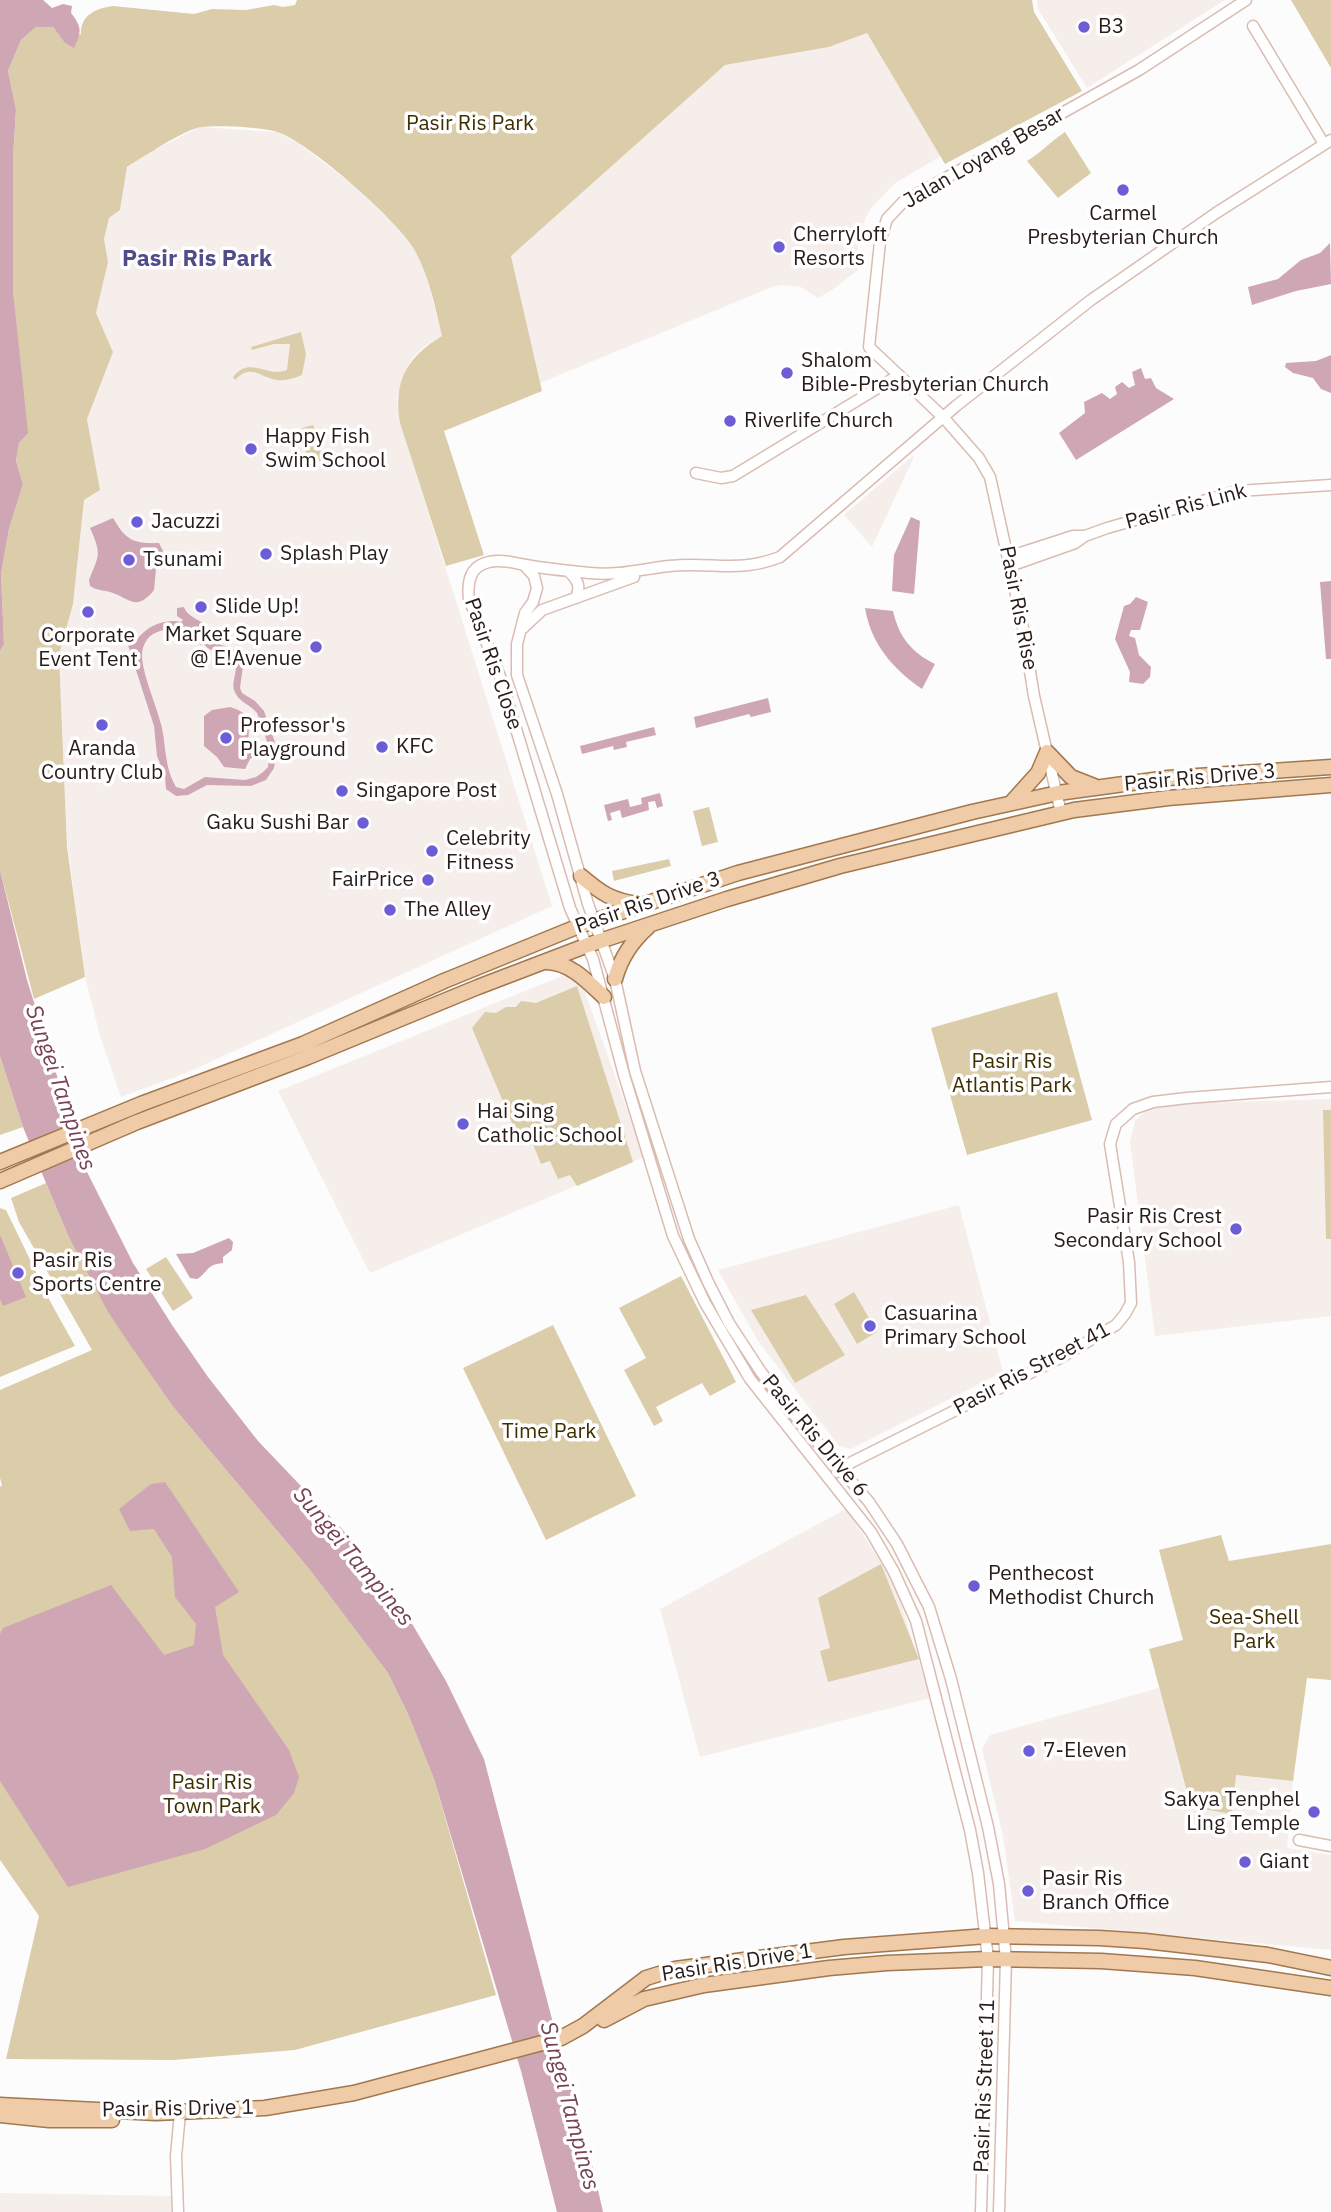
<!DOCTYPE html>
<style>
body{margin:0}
canvas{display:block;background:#fcfcfc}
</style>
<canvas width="1331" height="2212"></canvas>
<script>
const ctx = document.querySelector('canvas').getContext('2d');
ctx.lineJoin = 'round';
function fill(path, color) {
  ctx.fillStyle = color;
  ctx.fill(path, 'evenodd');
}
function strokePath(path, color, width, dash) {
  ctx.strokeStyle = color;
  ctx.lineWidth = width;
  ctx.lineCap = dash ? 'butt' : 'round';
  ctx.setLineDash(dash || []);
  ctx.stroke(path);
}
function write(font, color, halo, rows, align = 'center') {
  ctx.font = font + ' "IBM Plex Sans",sans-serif';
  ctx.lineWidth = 7;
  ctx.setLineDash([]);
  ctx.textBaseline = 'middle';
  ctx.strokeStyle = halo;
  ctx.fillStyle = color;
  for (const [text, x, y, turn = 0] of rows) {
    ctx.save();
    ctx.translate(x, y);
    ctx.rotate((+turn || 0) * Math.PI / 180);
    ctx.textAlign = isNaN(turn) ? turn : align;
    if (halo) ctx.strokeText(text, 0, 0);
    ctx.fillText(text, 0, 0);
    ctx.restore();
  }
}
fill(new Path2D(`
 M1037 0H1225L1087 88 1038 9Z
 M867 33 941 156 894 184 871 208 865 219 858 244V270L832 290 818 298 801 287 782 285 772 287 540 383 511 256 725 65 829 47Z
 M200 127 277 132 298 143 353 185 399 229 413 246 424 267 442 336 425 346 413 357 406 370 397 398 400 423 552 906 186 1073 121 1097 100 1036 85 977 67 842 59 655 73 604 84 500 100 490 87 419 113 352 96 313 108 262 104 239 109 218 120 210 127 168 152 151Z
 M915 454 912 461 872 547 844 515Z
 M577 970 644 1157 370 1273 278 1091Z
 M1331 1099V1316L1155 1336 1130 1142 1135 1121 1146 1111 1160 1104Z
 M959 1205 1003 1372 851 1449 839 1446 758 1341 718 1270Z
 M846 1509 895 1584 930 1698 700 1757 660 1609Z
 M1159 1688 1191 1807 1236 1775 1293 1781 1287 1848 1331 1855V1950L1015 1921 1003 1836 982 1749 990 1735Z
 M0 2193 175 2196V2212H0Z`), '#f6eeeb');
fill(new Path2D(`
 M297 0H1032L1034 12 1082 91 945 164 867 33 829 47 725 65 511 256 542 391 444 431 484 555 446 566 400 423C393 381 407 357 442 336 435 307 429 275 414 249 398 221 308 141 277 132 262 127 218 125 202 127 186 128 142 158 127 167L120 210 109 218 104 239 108 262 96 313 113 352 87 419 100 490 84 500 73 604 59 655 67 847 85 977 34 999 0 870V651L4 644 1 574 9 529 23 484 16 461 19 443 27 433 13 290V157L16 109 8 71 21 40 36 27H53L64 42 81 34C80 15 97 8 113 6L194 14 212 9 246 10 274 5 283 7 295 5Z
 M1291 0H1331V68Z
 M1065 132 1091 173 1058 198 1027 161C1042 152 1051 141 1065 132Z
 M301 332 306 354 302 375C292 379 283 382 272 379 257 374 249 365 235 380L233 377C250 355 267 378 287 370L290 344H274L252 350 251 347Z
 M313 425 323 460 304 466 306 447 301 435 302 428Z
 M709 807 718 842 702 846 693 811Z
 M669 859 671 866 614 881 612 871Z
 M577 986 633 1162 577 1186 570 1175 558 1179 550 1161 541 1164 529 1134 518 1137 472 1028 485 1012 496 1013 506 1007H516L521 1001 536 1003Z
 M1057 992 1092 1120 967 1155 931 1028Z
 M0 1056 23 1127 0 1135Z
 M1323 1110H1331V1239H1326Z
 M46 1183 67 1233 175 1409 310 1570 388 1673 408 1714 434 1779 496 1995 295 2050 173 2060 6 2059 39 1916 0 1860V1487L2 1485 0 1478V1390L92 1350 19 1222 11 1198Z
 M0 1208 6 1210 51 1303 75 1346 0 1377Z
 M166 1257 193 1298 173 1311 146 1269Z
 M681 1276 736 1382 710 1396 702 1383 656 1407 663 1421 654 1426 624 1370 646 1358 619 1308Z
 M854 1292 877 1332 857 1344 834 1304Z
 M806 1295 845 1355 795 1383 751 1310Z
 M553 1325 636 1496 546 1540 463 1368Z
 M1221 1535 1229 1561 1331 1544V1680L1307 1678 1293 1781 1236 1775 1232 1814 1191 1807 1149 1649 1183 1640 1159 1550Z
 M881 1564 919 1659 828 1682 820 1651 830 1648 818 1598Z`), '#dbcdaa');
fill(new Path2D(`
 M0 0H43L52 8 63 4 72 6 71 13C82 27 82 32 74 48L64 42 53 27H36L21 40 8 71 16 109 13 157V290L28 433 19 443 16 461 23 484 9 529 1 574 4 644 0 651Z
 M1330 243 1331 284 1296 291 1252 305 1248 287 1278 279 1301 260 1320 253Z
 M1331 355V393L1321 389 1313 378 1293 373 1285 367 1286 363 1316 361Z
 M1141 368 1145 379 1151 378 1156 388 1174 399 1076 460 1059 433 1085 413 1084 402 1102 393 1110 399 1117 394 1115 387 1122 382 1129 388 1135 385 1132 372Z
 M911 517 920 521 914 594 892 591 894 555Z
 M113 518C126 540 133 544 159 543L163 551 156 569 154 590C137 611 131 600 113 593 105 590 97 591 90 586L89 580C99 555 102 555 90 528Z
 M1331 581V659H1326L1320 582Z
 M1136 597 1148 602 1140 630H1131L1129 636 1135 638 1139 655 1151 667 1150 677 1143 684 1129 682 1130 672 1115 639 1124 606 1130 604Z
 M184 607C188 619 205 620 213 632L208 634 214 643 232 648 241 656 243 666 240 688 242 693 255 701 264 711 277 748 274 768 266 780 251 786 207 785 188 795 176 796 166 789 165 776 157 756 154 726 126 639 134 636 136 641C145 627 164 618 181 622L183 620 177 616V608ZM173 628 188 629 197 632 200 645 204 644C213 656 225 649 232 658 241 668 231 679 234 690 238 702 250 704 257 713L270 750 268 767 263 772 256 777 245 780 205 777 184 789 176 787C165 769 166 748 162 728 157 707 147 686 143 665 142 657 141 650 145 643 150 632 162 630 173 628Z
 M865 608 893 611C899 637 911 652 935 664L922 689C893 669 871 644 865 608Z
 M768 698 771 712 751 717 749 714 696 728 694 717Z
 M230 707C256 715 247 725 249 745L258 754 250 759 245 769 224 767 217 757 204 746V716L212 710Z
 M654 727 656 735 626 742 627 747 614 750 613 746 582 754 580 746Z
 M660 793 663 806 657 808 655 801 648 802 649 810 622 818 620 810 610 813 612 820 608 821 604 805 628 799 630 807 642 804 641 798Z
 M0 870 27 980 87 1172 133 1263 172 1325 208 1377 258 1441 342 1529 408 1617 446 1681 484 1759 559 2046 593 2168 603 2212H557L521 2071 434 1779 408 1714 388 1673 310 1570 175 1409 126 1339 107 1310 67 1233 46 1183 23 1127 0 1056Z
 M0 1235 26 1297 3 1306 0 1299Z
 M229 1238 233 1242 232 1250 223 1257V1263C205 1265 209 1272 197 1279L190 1278 176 1254 193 1253Z
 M165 1482 239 1592 215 1607 223 1655 289 1750 299 1777 294 1793 276 1815 205 1849 68 1887 0 1781V1634L3 1628 111 1585 164 1655 194 1645 196 1624 175 1597 172 1557 154 1529 130 1531 119 1509 151 1484Z`), '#cea6b4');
const minor = new Path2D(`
 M1253 26 1324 144
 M696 473 721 478 733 476 899 375
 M1008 557 1073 536H1085
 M524 565 534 576 537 588 533 602 525 613 517 644V675L557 794 588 904 615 979 635 1071 689 1239 708 1282 729 1323 761 1372 800 1422 869 1502 897 1544 929 1607 951 1679 988 1827 999 1884 1006 1960 999 2212
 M1010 566 1075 543 1085 536 1107 528 1238 491 1331 485
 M568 571C578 580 581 586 576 598
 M523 628 542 610 634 577
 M1061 813 1034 696 1022 622 990 477 979 458 944 418 869 347 880 242 887 219 903 202 1139 70 1246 0
 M837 1472 852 1462 1060 1358 1116 1325 1125 1314 1131 1303 1129 1262 1110 1144 1116 1124 1133 1109 1153 1102 1187 1098 1331 1087
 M1299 1840 1331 1846
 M178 2212 176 2156 180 2113
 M981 2212 988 1959 978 1873 970 1830 916 1621 894 1572 871 1532 750 1379 705 1303 673 1236 624 1075 593 959 570 908 501 679 469 599C467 582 470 566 489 562 501 559 514 563 526 565 547 569 569 571 590 573 618 576 642 569 669 566 712 561 736 574 780 557L956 406 1091 300 1216 213 1331 140`);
const major = new Path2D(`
 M1011 803 1038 773 1047 752 1071 777 1094 786
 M581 876C601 893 612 901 639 904
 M547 962C571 963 587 981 604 997
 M615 979C621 957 632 941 648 927
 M0 1162 141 1104 303 1044 444 981 579 926 738 873 972 812 1058 793 1168 778 1331 767
 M0 1181 137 1122 308 1057 478 987 588 945 727 899 840 866 1074 810 1168 798 1331 785
 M604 2020 644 1999 704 1985 829 1968 887 1963 988 1959 1101 1961 1195 1968 1331 1988
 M0 2105 156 2113 265 2108 354 2093 561 2038 583 2026 646 1978 675 1969 844 1947 987 1936 1099 1938 1145 1941 1268 1955 1331 1968
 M0 2115 49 2120H112`);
strokePath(minor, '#dabcb1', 13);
strokePath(major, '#a2784f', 17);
strokePath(minor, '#fff', 10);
strokePath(major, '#efcba7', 14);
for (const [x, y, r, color] of [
 [1084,27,7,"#6c5dd7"],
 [1123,190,7,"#6c5dd7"],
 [779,247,7,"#6c5dd7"],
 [787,373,7,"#6c5dd7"],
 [730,421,7,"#6c5dd7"],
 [251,449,7,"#6c5dd7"],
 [137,522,7,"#6c5dd7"],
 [266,554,7,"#6c5dd7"],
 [129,560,7,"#6c5dd7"],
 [201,607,7,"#6c5dd7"],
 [88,612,7,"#6c5dd7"],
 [316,647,7,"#6c5dd7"],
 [102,725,7,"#6c5dd7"],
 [226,738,7,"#6c5dd7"],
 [382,747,7,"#6c5dd7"],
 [342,791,7,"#6c5dd7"],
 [363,823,7,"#6c5dd7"],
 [432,851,7,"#6c5dd7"],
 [428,880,7,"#6c5dd7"],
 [390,910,7,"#6c5dd7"],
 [463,1124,7,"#6c5dd7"],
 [1236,1229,7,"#6c5dd7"],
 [18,1273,7,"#6c5dd7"],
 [870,1326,7,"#6c5dd7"],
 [974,1586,7,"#6c5dd7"],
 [1029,1751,7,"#6c5dd7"],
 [1314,1812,7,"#6c5dd7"],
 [1245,1862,7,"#6c5dd7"],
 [1028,1891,7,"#6c5dd7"]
]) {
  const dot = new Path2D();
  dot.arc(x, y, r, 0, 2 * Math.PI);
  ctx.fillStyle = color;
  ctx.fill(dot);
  strokePath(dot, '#fff', 2.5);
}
write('21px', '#271c18', '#fff', [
 ["B3",1098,27],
 ["Carmel",1123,214,"center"],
 ["Presbyterian Church",1123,238,"center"],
 ["Cherryloft",793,235],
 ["Resorts",793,259],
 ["Shalom",801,361],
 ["Bible-Presbyterian Church",801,385],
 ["Riverlife Church",744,421],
 ["Happy Fish",265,437],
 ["Swim School",265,461],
 ["Jacuzzi",151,522],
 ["Splash Play",280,554],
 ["Tsunami",143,560],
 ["Slide Up!",215,607],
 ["Market Square",302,635,"right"],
 ["@ E!Avenue",302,659,"right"],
 ["Corporate",88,636,"center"],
 ["Event Tent",88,660,"center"],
 ["Professor's",240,726],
 ["Playground",240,750],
 ["KFC",396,747],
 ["Aranda",102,749,"center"],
 ["Country Club",102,773,"center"],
 ["Singapore Post",356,791],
 ["Gaku Sushi Bar",349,823,"right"],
 ["Celebrity",446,839],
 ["Fitness",446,863],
 ["FairPrice",414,880,"right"],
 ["The Alley",404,910],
 ["Hai Sing",477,1112],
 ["Catholic School",477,1136],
 ["Pasir Ris Crest",1222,1217,"right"],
 ["Secondary School",1222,1241,"right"],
 ["Pasir Ris",32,1261],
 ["Sports Centre",32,1285],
 ["Casuarina",884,1314],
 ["Primary School",884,1338],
 ["Penthecost",988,1574],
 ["Methodist Church",988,1598],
 ["7-Eleven",1043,1751],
 ["Sakya Tenphel",1300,1800,"right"],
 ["Ling Temple",1300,1824,"right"],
 ["Giant",1259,1862],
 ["Pasir Ris",1042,1879],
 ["Branch Office",1042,1903]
], 'left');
write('21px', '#3e2e00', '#fff', [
 ["Pasir Ris Park",470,124],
 ["Pasir Ris",1012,1062],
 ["Atlantis Park",1012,1086],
 ["Time Park",549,1432],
 ["Sea-Shell",1254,1618],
 ["Park",1254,1642],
 ["Pasir Ris",212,1783],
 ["Town Park",212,1807]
]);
write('21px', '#271c18', '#fff', [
 ["Jalan Loyang Besar",984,158,-30],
 ["Pasir Ris Link",1186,507,-15],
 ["Pasir Ris Rise",1018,608,79],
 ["Pasir Ris Close",493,664,71],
 ["Pasir Ris Drive 3",1200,778,-5],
 ["Pasir Ris Drive 3",648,903,-19],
 ["Pasir Ris Street 41",1032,1369,-28],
 ["Pasir Ris Drive 6",815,1436,50],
 ["Pasir Ris Drive 1",737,1963,-9],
 ["Pasir Ris Street 11",985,2086,-88],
 ["Pasir Ris Drive 1",178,2109,-1]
]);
write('bold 23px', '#514d8b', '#fff', [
 ["Pasir Ris Park",197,259]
]);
write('italic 23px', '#774157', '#fff', [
 ["Sungei Tampines",60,1088,71],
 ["Sungei Tampines",353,1557,50],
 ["Sungei Tampines",569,2106,75]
]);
</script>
